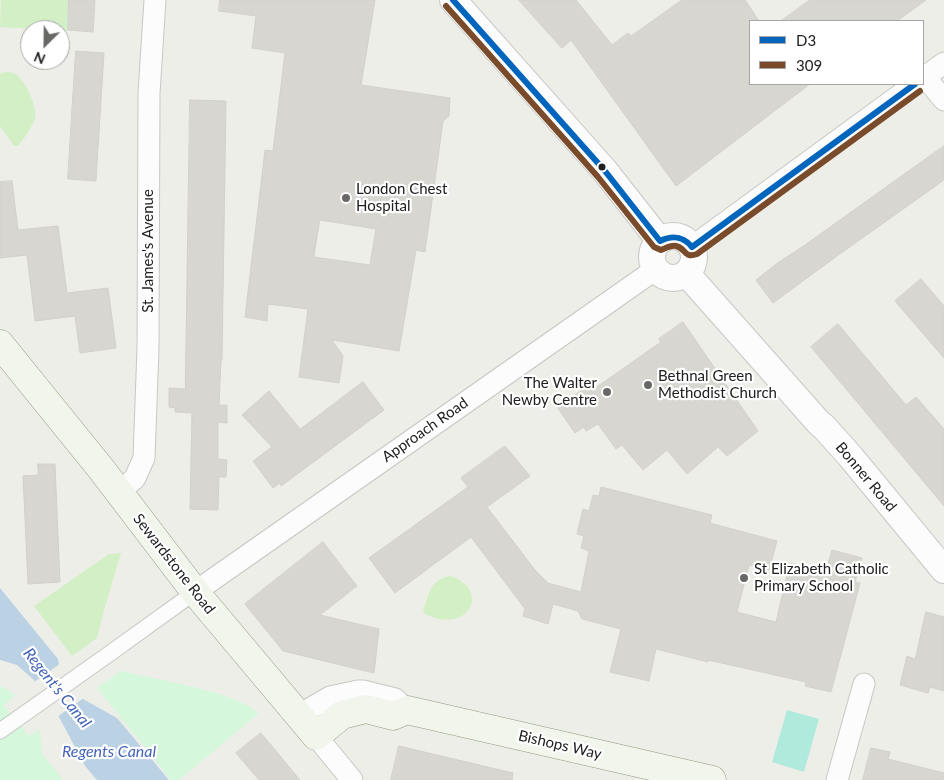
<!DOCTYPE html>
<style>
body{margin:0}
#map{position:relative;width:944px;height:780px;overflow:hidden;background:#eeeee9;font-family:Lato,sans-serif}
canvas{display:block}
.legend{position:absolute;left:749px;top:20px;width:175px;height:65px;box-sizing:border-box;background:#fff;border:1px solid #a6a6a6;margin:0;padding:6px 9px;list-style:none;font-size:15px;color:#202020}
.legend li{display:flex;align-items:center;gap:10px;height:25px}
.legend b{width:25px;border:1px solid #a6a6a6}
.north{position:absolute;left:20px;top:20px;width:50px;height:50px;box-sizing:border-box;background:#fff;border:1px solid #a6a6a6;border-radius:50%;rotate:203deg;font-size:14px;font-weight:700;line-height:20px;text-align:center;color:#202020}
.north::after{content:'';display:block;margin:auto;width:18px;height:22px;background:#686866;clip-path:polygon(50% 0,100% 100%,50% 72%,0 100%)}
</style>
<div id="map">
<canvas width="944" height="780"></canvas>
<ul class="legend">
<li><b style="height:6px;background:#0065bd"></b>D3</li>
<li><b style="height:6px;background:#7a4b2a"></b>309</li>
</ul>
<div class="north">N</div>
</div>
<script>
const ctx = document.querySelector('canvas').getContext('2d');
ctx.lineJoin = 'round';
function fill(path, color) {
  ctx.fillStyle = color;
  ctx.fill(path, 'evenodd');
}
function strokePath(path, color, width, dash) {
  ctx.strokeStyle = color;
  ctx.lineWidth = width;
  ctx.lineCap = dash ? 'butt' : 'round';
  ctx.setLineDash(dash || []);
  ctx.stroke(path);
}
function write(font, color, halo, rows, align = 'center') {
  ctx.font = font + ' Lato,sans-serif';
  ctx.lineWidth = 4.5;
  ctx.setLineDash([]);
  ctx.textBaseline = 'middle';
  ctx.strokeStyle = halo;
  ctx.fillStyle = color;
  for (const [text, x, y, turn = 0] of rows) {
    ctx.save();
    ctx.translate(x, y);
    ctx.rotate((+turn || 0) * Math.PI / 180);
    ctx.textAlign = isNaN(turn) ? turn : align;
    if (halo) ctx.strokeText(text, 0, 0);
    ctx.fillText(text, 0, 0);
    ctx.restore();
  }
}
fill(new Path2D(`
 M1 0H69L67 31 0 27Z
 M6 72C10 72 14 73 17 75 26 83 38 107 35 119 32 127 24 139 18 146H14L0 126V73Z
 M121 553 105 607 97 638 72 656 34 606 109 554Z
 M450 576C492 589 469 636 425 614L423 611C429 594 430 580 450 576Z`), '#d2efc5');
fill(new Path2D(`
 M121 671C141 675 161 680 181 684 208 691 236 696 259 713L179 780H171L97 688Z
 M0 686 16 695 4 705 29 736 40 729 42 753 63 780H0Z`), '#d5f7dc');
fill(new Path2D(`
 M787 710 819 719 804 772 772 762Z`), '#b0eadd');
fill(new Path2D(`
 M0 588 58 659 59 665 83 699 117 718 169 780H97L85 766 58 715 34 680 17 665 0 660Z`), '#bad2e4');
fill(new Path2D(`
 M61 663 85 697 57 717 33 683Z`), '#eeeee9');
const building = new Path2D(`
 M69 0H95L93 32 68 30Z
 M220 0H375L361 85 450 98 449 116 443 121 425 252 416 250 399 351 332 340 343 356 339 383 299 377 308 309 268 304 267 321 245 317 265 150 273 151 285 53 252 48 256 16 219 11ZM320 220 376 229 370 265 314 257Z
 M519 0H576L612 45 628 33 631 36 682 0H745L759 21H750V84H810L676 186 571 40 562 48Z
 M810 0H926L897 21H781Z
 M76 51 104 53 96 181 68 179Z
 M190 100 226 101 222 360H221L219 405H227V423L218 422V459L227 460 226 477H219L218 510 190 509 192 413 175 412V408L169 407V388L185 389Z
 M944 146V180L837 256 773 303 756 280 779 262 805 245Z
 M12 181 18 230 58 226 67 293 108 288 116 348 80 353 75 316 35 321 27 255 0 258V182Z
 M921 279 944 306V358L895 301Z
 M683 322 758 431 727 456 718 447 687 474 667 450 643 470 622 445 616 449 598 424 586 431 584 427 575 433 557 407 588 386 591 391 661 342 659 339Z
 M838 324 906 405 916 397 944 429V506L811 347Z
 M363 382 384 410 281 486 280 483 273 488 253 461 272 447 242 415 269 391 300 429Z
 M505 446 530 476 487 507 535 570 548 583 581 592 589 551 581 548 584 536 577 534 583 509 589 511 593 495 599 496 601 487 712 515 710 523 777 541 769 570 749 565 737 612 776 622 790 563 819 570 821 563 828 564 832 550 862 558 855 582 860 583 831 692 805 686 806 682 708 660V662L656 649 649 681 610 672 621 629 582 619 578 611 553 604 548 624 523 616 525 609 471 537 395 593 369 558 468 487 461 478Z
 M38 464H55L60 582 28 584 23 476 38 475Z
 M323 542 357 586 320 615 379 629 374 673 283 651 245 604Z
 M926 612 944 617V691L930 687 928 693 900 685 907 656 915 659Z
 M261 733 300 780H259L236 753Z
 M399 746 513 773 512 780H391Z
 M871 748 890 752 888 759 944 773 943 780H863Z`);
fill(building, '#d7d6d1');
strokePath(building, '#d2d0ca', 1);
const pedestrian = new Path2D(`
 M0 731 109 654 195 592`);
const minor = new Path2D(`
 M925 77 944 100
 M923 78 944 63
 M692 247 915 84
 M119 493 135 478 144 458 148 348 149 93 155 0
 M195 592 656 269
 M299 715 330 697 358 691H363L395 699 407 710
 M316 736 352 780
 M837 780 864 684`);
const tertiary = new Path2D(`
 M453 0 605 171 660 241
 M652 257a21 21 0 1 1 42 0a21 21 0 1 1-42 0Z
 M687 274 819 423 824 427 850 456 944 570`);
const secondary = new Path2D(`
 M0 344 102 470 195 592 316 736 342 715 366 709 393 716 407 710 712 780`);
strokePath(pedestrian, '#c7c7c5', 17);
strokePath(minor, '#c7c7c5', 23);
strokePath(tertiary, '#c7c7c5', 28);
strokePath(secondary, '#929a7f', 29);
strokePath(pedestrian, '#fcfcfc', 15);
strokePath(minor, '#fcfcfc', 21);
strokePath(tertiary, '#fcfcfc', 26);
strokePath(secondary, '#f2f5eb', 28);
strokePath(new Path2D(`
 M453 0 605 171 660 241C673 235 683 236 692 247L915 84`), '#0065bd', 6);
strokePath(new Path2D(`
 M446 6 598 177 654 247 661 250C666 248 671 245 676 246 686 248 684 259 697 254L920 91`), '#7a4b2a', 6);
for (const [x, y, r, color] of [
 [602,167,4.5,"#202020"],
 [346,198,5,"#686866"],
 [648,385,5,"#686866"],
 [607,392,5,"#686866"],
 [744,578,5,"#686866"]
]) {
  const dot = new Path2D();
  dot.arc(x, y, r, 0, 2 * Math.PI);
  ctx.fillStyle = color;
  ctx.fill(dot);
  strokePath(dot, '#fff', 2);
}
write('15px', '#202020', '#fff', [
 ["London Chest",356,189],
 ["Hospital",356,206],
 ["Bethnal Green",658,376],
 ["Methodist Church",658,393],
 ["The Walter",597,383,"right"],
 ["Newby Centre",597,400,"right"],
 ["St Elizabeth Catholic",754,569],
 ["Primary School",754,586]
], 'left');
write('15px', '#202020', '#fff', [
 ["St. James's Avenue",148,251,-90],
 ["Approach Road",425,430,-35],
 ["Bonner Road",866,477,50],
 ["Sewardstone Road",174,564,52],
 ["Bishops Way",560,745,13]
]);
write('italic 16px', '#4465b8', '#fff', [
 ["Regent's Canal",57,688,51],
 ["Regents Canal",109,752]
]);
</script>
